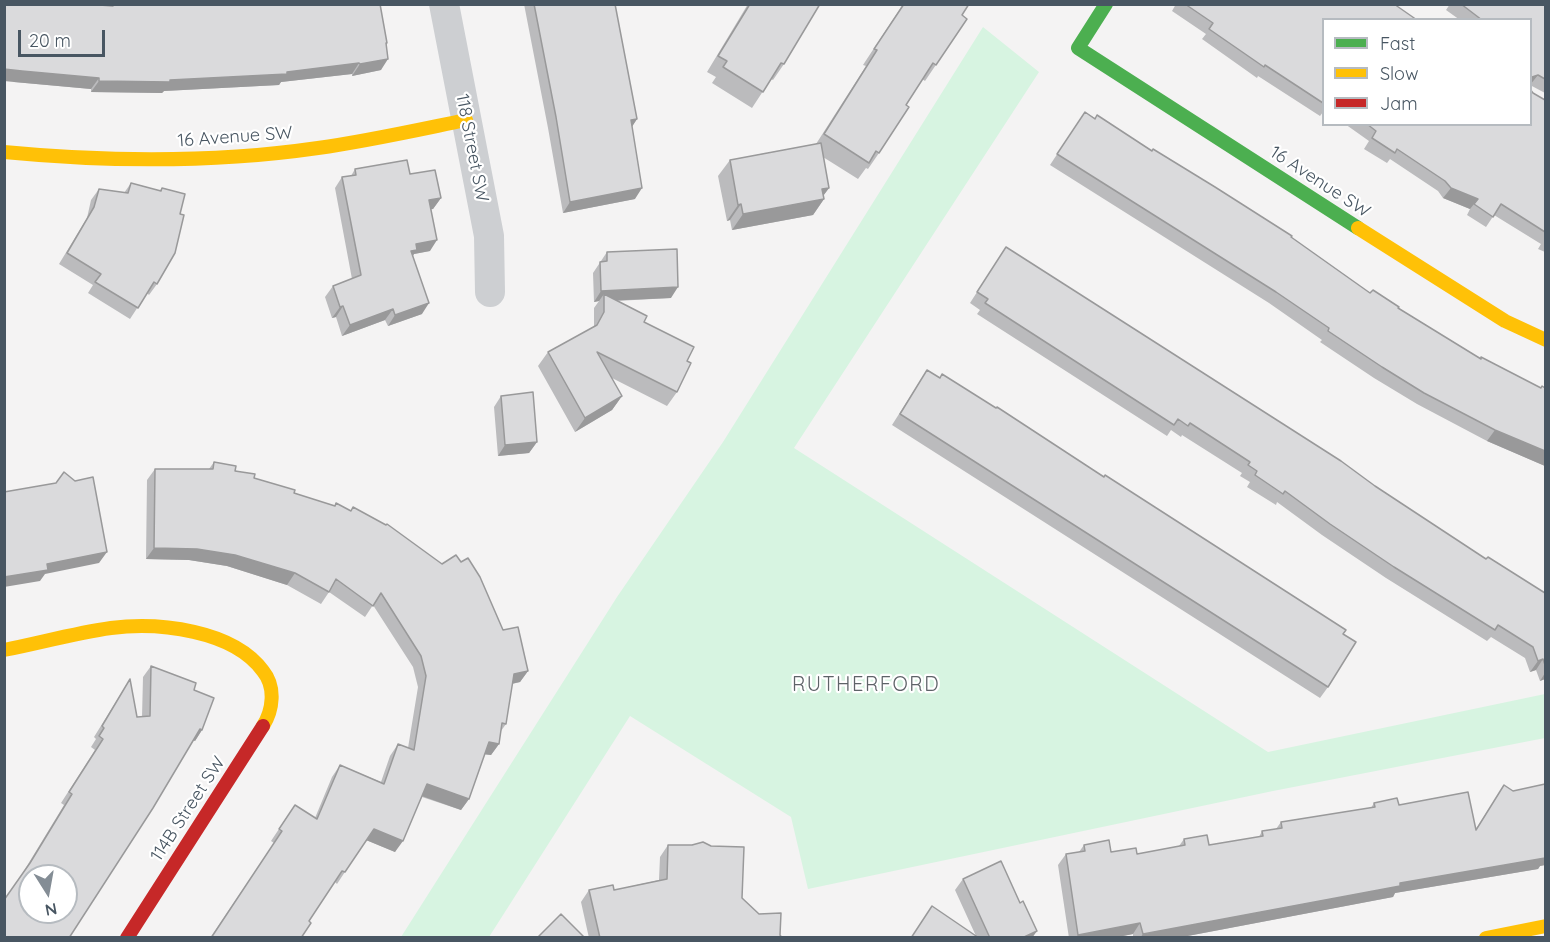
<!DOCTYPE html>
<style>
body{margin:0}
#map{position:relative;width:1550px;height:942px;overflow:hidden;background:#f4f3f3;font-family:Quicksand,sans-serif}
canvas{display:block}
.frame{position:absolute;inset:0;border:6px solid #485662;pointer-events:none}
.legend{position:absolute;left:1322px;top:18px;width:210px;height:108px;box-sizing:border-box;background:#fff;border:2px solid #b6bbc0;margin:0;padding:8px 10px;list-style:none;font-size:18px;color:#485662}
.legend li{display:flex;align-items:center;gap:12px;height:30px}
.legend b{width:30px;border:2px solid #b6bbc0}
.north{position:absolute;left:18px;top:864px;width:60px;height:60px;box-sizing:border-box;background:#fff;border:2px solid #b6bbc0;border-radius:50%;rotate:169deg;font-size:16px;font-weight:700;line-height:24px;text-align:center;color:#485662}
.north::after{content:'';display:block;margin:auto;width:21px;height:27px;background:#848d95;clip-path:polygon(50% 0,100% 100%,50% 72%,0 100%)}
.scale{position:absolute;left:18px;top:30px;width:87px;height:27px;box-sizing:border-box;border:3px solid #485662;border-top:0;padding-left:8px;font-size:18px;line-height:21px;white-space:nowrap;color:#485662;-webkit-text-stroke:4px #fff;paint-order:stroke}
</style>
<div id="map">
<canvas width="1550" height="942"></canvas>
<div class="frame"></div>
<ul class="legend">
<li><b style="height:8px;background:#4caf50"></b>Fast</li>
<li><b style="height:8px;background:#ffc107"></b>Slow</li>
<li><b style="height:8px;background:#c62828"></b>Jam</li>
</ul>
<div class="north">N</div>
<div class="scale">20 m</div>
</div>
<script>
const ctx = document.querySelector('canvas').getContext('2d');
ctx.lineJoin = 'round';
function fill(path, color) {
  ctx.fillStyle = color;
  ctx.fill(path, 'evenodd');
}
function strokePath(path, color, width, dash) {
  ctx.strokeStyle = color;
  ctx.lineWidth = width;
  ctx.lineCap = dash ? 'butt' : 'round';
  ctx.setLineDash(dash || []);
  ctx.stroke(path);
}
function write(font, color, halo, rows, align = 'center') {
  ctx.font = font + ' Quicksand,sans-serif';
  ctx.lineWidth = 4.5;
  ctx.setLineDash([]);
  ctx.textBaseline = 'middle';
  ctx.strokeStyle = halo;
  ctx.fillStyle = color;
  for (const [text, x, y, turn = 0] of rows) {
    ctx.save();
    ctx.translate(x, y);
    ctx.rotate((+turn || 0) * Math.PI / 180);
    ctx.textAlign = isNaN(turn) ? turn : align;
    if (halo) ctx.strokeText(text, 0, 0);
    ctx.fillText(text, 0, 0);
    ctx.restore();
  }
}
fill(new Path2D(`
 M983 27 1039 72 794 448 1268 752 1545 694V738L1273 791 808 889 791 817 630 716 489 937H401L617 597 723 442Z`), '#d7f4e1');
strokePath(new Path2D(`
 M444 4 489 236 490 292`), '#cdcfd2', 30);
strokePath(new Path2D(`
 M1106 4 1078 48 1358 228`), '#4caf50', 14);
strokePath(new Path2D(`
 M4 152C108 162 214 163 318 148 368 141 417 130 466 120
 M1358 228 1505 321 1546 340
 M4 650C40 643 75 633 111 628 159 622 233 630 263 671 276 687 273 710 263 726
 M1486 938 1546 926`), '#ffc107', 14);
strokePath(new Path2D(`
 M127 938 263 726`), '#c62828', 14);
fill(new Path2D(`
 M111 4H380L387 43 386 45 381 70 352 76V74L281 82 279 85 164 91 162 93 91 92V89L14 82Z
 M524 4H615L637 119 632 126 635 199 563 213 548 128Z
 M748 4H820L784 64 773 80 771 79 752 108 712 83 716 77 707 72Z
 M903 4H969L962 15 967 19 925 81 922 79 906 105 879 153 868 169 866 168 858 179 823 157 829 188 823 196 824 199 813 215 732 230 730 220 727 221 718 176 730 160 816 144 866 66 863 65Z
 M1176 4H1394L1323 20V112L1320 116 1258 76 1257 78 1202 39 1206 34 1172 11Z
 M1450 4H1545V93L1530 85V20H1460L1446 10Z
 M1533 93 1545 100V252L1538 249 1541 244 1494 215 1486 227 1467 215 1470 209 1443 198 1438 191 1390 159 1387 163 1364 149 1369 141 1345 124H1530Z
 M1085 112 1152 151 1291 237 1370 293 1398 308 1480 359 1541 388H1545V466L1487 441 1417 404 1374 378 1320 342 1322 340 1269 303 1050 165Z
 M355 169 410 174 441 198 433 209H431L430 251 414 254 413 256 422 314 388 326 385 320 342 336 336 317 332 318 325 297 333 286 352 279 335 188 342 177 351 176Z
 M131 183 159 191 162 188 157 284 149 295 147 293 130 319 88 293 93 285 59 264 87 218 91 200 99 189 124 193Z
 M1006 247 1486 559 1545 593V679L1540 681 1536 670 1530 672 1525 658 1491 637 1487 641 1386 578 1322 535 1277 502 1276 505 1247 487 1250 482 1240 476 1242 473 1182 435 1181 437 1171 430 1167 436 977 314 980 310 970 303Z
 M607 252 671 298 616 301 644 322 687 361 677 392 667 406 612 378 622 396 612 410 575 432 538 366 548 352 594 327V308L599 301 594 302 593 273Z
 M927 370 1343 634 1328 687 1320 698 892 425Z
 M501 396 537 442 529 453 498 456 494 407Z
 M214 462 294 493 503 630 528 671 520 682 512 684 506 724 501 731 499 744 491 755 485 754 469 799 461 810 422 797 395 852 366 840 337 884 335 882 309 921 301 938H210L274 843 271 841 295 805 315 818 332 777 340 765 381 782 390 756 398 744 408 748 418 687 413 667 373 605 365 617 329 592 321 604 287 585 227 566 189 560 146 559 147 480 155 469H209Z
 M151 666 194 690 202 730 195 741 194 740 22 874 64 805 61 803 95 750 91 747 96 739 94 737 130 679 137 717H142L143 677Z
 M1545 784V865L1540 866 1538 869 1395 893 1393 897 1177 938H1133V934L1113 938H1069L1058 865 1066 854 1079 852 1084 845 1111 852 1137 854 1179 846 1184 839 1209 845 1259 837 1262 831 1276 829 1281 822 1371 808 1374 803 1399 805 1476 829 1504 785 1513 791Z
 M668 845 742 898 782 938H589L581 902 589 890H614L659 880 660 857Z
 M963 879 1032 938H910L976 936 955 890Z`), '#bbbbbd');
fill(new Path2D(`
 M388 59 381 70 352 76 360 64Z
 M359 63 352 74 281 82 279 85 164 91 162 93 91 92 99 81 287 72Z
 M4 69 99 78 91 89 14 82 4 81Z
 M1538 75 1530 85V79L1532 77Z
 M637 119 630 130 631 120Z
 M642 188 635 199 563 213 570 202Z
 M829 188 820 200 824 199 813 215 732 230 743 214 822 189Z
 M1451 188 1478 199 1470 209 1443 198Z
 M441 198 433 209 422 211 429 200Z
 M741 204 730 220 727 221 738 205Z
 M437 240 430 251 414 254 409 261 403 262 416 244Z
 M678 287 671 298 604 301V294L599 301 594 302 601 291Z
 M429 303 422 314 388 326 395 315Z
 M343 306 336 317 332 318 340 307Z
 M393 309 385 320 342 336 350 325Z
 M622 396 612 410 575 432 585 418Z
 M1495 430 1545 451V466L1487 441Z
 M537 442 529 453 498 456 505 445Z
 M154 548 197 549 235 555 295 573 287 585 227 566 189 560 146 559Z
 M107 552 99 563 45 574 40 581 4 587V577L47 564Z
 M1543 659 1536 670 1530 672 1538 661Z
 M528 671 520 682 506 685 514 674Z
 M1545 673V679L1540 681Z
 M200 729 202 730 195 741 193 740Z
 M489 742 499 744 491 755 481 754Z
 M427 784 469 799 461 810 419 795Z
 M374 829 403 841 395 852 366 840Z
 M1545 855V865L1540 866 1538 869 1395 893 1393 897 1177 938H1140L1143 934 1400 883Z
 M1140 923 1133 934 1113 938H1076L1078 935Z
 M1037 931 1032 938H1022Z`), '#99999a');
const building = new Path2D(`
 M4 4H86L113 6V4H380L387 43H386L388 59 360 64 359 63 287 72V74L170 80V82L99 81V78L22 71 4 69Z
 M534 4H615L637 119 631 120 642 188 570 202 556 117Z
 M750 4H820L784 64 781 63 763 92 723 67 727 61 718 56Z
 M904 4H969L962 15 967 19 936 65 933 63 906 105 909 107 879 153 876 151 869 163 824 134 877 50 874 49Z
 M1185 4H1394L1417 20H1323V103L1265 65 1264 67 1209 29 1213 23Z
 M1461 4H1545V79L1538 75 1532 77 1530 79V20H1482Z
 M1530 89 1533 93 1545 100V232L1501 204 1493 217 1474 204 1478 199 1451 188 1445 181 1397 149 1395 153 1372 138 1376 131 1367 124H1530Z
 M1085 112 1095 119 1097 115 1152 151 1153 149 1215 187 1292 236 1291 237 1370 293 1373 290 1399 307 1398 308 1481 359V357L1541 388 1542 386 1545 388V451L1495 430 1424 393 1382 367 1328 331 1329 328 1276 292 1057 154Z
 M821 143 829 188 822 189 824 199 743 214 741 204 738 205 730 160Z
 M407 160 410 174 435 170 441 198 429 200 437 240 416 244 417 250 411 251 429 303 395 315 393 309 350 325 343 306 340 307 333 286 361 275 342 177 356 175 355 169Z
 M131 183 161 191 162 188 185 194 180 214 184 215 175 253 157 284 154 282 138 308 95 282 101 274 67 253 94 207 99 189 128 193Z
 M1006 247 1341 461 1375 486 1486 559 1488 557 1545 593V665L1543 659 1538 661 1533 647 1498 625 1495 630 1394 567 1330 524 1285 491 1283 494 1255 475 1257 471 1248 465 1250 462 1190 423 1188 426 1178 419 1174 425 985 303 988 299 977 292Z
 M677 249 678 287 601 291 600 262 607 261V252Z
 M604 294 647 316 644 322 694 347 687 361 691 363 677 392 597 352 622 396 585 418 548 352 597 325 604 312Z
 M927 370 940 378 942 374 996 408 997 407 1104 477 1105 475 1346 630 1343 634 1356 642 1328 687 900 414Z
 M533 392 537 442 505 445 501 396Z
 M214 462 236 466 235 471 255 474 254 478 295 490 294 493 335 506 336 503 351 511 353 507 386 525 387 524 442 564 456 555 461 562 468 558 480 577 503 630 518 627 528 671 514 674 506 724 502 723 499 744 489 742 469 799 427 784 403 841 374 829 345 872 342 871 309 921 311 923 301 938H211L282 831 279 829 295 805 317 819 340 765 384 784 398 744 414 750 426 676 421 656 381 593 373 606 336 579 329 592 295 573 235 555 197 549 154 548 155 469H213Z
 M64 472 75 481 93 477 107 552 47 564 48 570 4 577V492L56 483Z
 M151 666 196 683 194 690 214 698 202 730 200 729 153 808 69 938H4V900L30 863 72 794 69 792 103 739 99 736 104 728 102 726 130 679 137 717 150 716ZM30 876H66V912H30Z
 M1545 784V858L1400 883V886L1143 934 1140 923 1078 935 1066 854 1085 851 1084 845 1109 840 1111 852 1136 848 1137 854 1185 845 1184 839 1207 835 1209 845 1263 836 1262 831 1282 828 1281 822 1375 807 1374 803 1397 798 1399 805 1468 792 1476 830 1504 785 1513 791Z
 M703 842 711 846 744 847 742 898 759 914 781 913 780 935 782 938H600L589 890 613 885 614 890 667 879 668 845H692Z
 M1001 861 1020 903 1023 901 1037 931 1022 938H990L963 879Z
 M932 906 979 938H911Z
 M561 914 585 938H537Z`);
fill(building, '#dadadc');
strokePath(building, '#99999a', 1.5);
write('18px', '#485662', '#fff', [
 ["16 Avenue SW",235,137,-4],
 ["118 Street SW",472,148,79],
 ["16 Avenue SW",1320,182,33],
 ["114B Street SW",188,809,-57]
]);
ctx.letterSpacing = '1.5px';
write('20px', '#5e6368', '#fff', [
 ["RUTHERFORD",866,685]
]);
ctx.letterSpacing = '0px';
</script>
